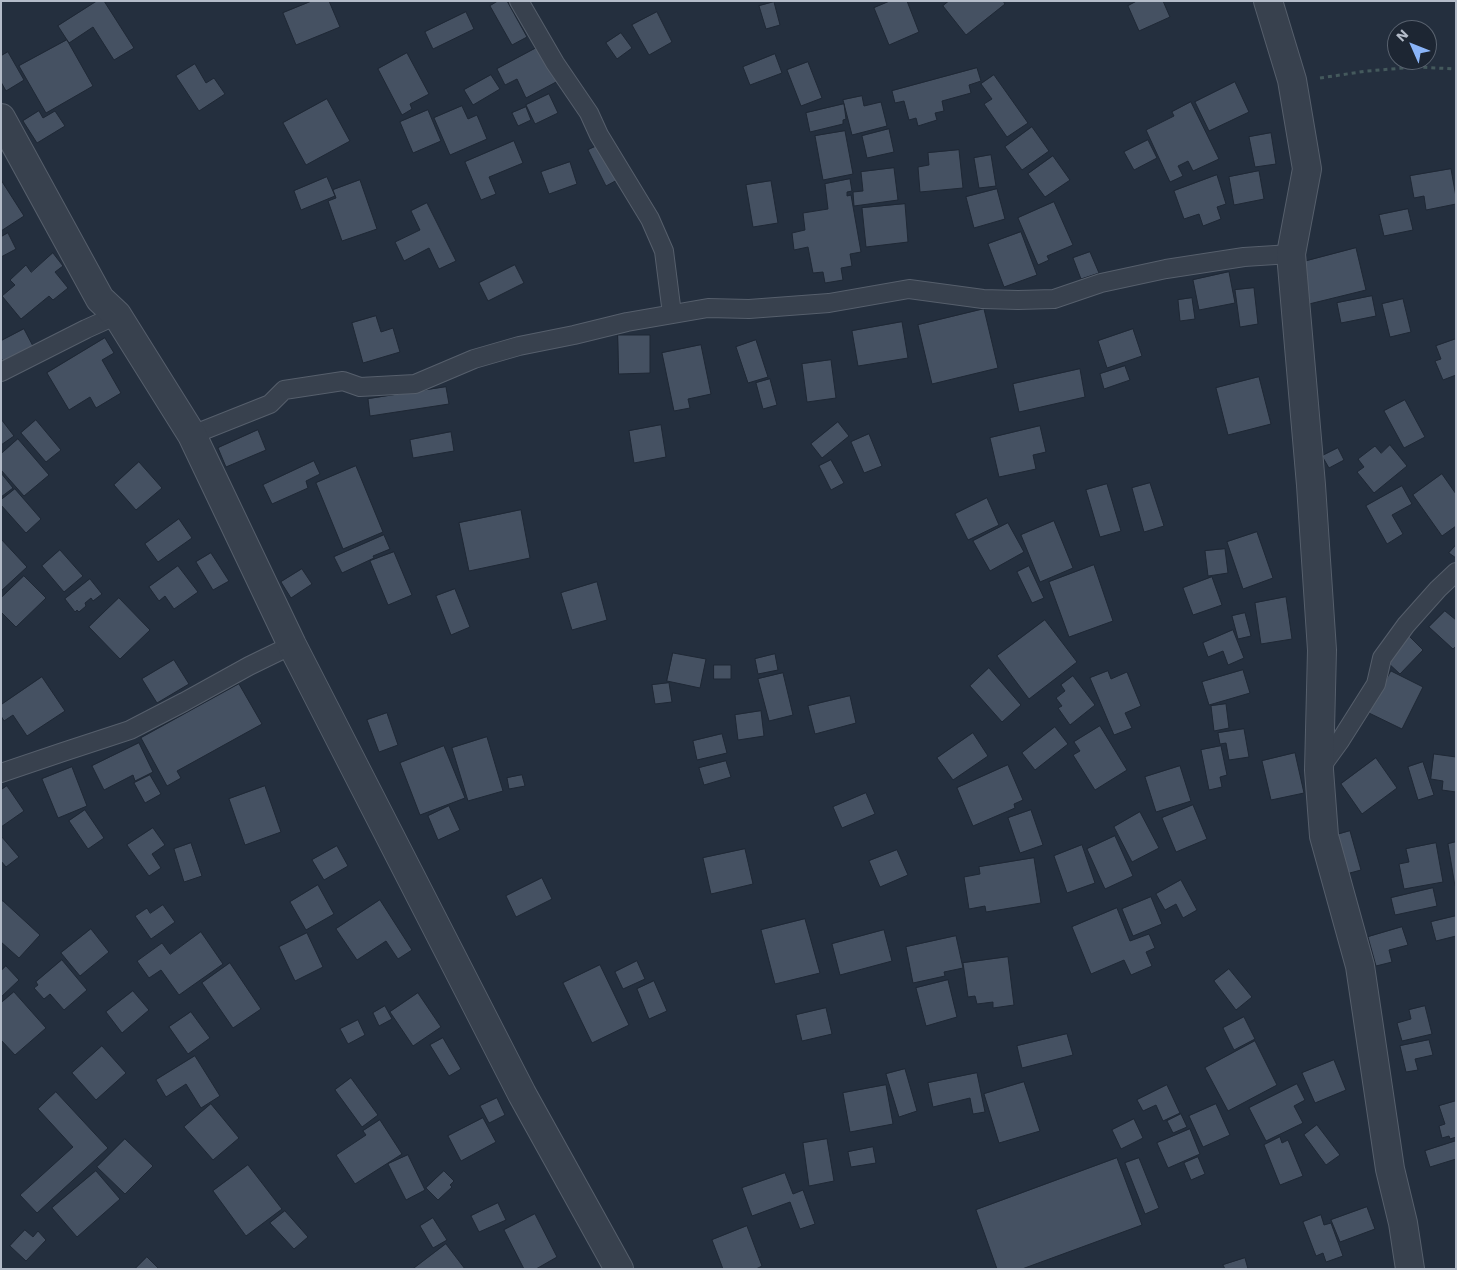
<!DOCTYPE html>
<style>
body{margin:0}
#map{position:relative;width:1457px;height:1270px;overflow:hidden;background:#242f3e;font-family:"Work Sans",sans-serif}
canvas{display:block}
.frame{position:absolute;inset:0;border:2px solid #b4bcc9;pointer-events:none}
.north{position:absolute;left:1387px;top:20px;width:50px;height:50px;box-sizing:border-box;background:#1d2633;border:1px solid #59626f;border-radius:50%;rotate:314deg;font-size:14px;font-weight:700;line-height:20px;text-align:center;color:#b4bcc9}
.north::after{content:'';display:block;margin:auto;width:18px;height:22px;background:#8ab4f8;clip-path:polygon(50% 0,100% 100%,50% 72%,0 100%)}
</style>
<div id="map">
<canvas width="1457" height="1270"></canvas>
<div class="frame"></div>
<div class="north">N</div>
</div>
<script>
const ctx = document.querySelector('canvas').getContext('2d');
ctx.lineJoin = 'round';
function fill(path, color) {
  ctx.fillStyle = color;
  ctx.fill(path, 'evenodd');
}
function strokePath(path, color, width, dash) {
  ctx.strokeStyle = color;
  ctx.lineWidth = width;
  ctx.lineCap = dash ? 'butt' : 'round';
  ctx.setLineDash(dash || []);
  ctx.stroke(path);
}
const building = new Path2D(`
 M97 1H104L134 48 114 60 93 27 69 43 58 26Z
 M312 1H329L340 27 296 45 283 13Z
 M498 1H507L527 37 512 45 490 6Z
 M890 1H907L919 32 889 45 874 8Z
 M949 1H1003L1005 4 966 35 943 6Z
 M1137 1H1163L1170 17 1139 31 1128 6Z
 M774 2 780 25 766 29 759 6Z
 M466 12 474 29 433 49 425 32Z
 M657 12 672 42 649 55 632 25Z
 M621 33 632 48 617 59 606 43Z
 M67 40 93 86 46 113 19 66Z
 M540 46 558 81 526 98 517 79 505 85 497 69Z
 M8 52 24 80 6 91 1 82V56Z
 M407 53 429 94 410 104 412 109 402 115 378 69Z
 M775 54 782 73 750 85 743 67Z
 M808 62 822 98 801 106 787 70Z
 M195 64 206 83 214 78 225 94 199 111 176 76Z
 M977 68 981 81 969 85 971 93 942 101 944 111 935 113 937 120 918 126 916 118 909 120 904 101 895 103 892 91Z
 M491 75 500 89 473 105 464 90Z
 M994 75 1028 123 1007 137 984 104 992 99 981 84Z
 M1235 82 1249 112 1209 131 1195 102Z
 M549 94 558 113 535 124 526 105Z
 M862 96 864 106 881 102 887 126 852 135 843 100Z
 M327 99 350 141 306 165 283 123Z
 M1191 102 1219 159 1193 171 1188 161 1178 166 1183 176 1170 182 1146 130 1174 116 1172 112Z
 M844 104 846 119 843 120V124L810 132 806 113Z
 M462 106 468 119 477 115 487 139 450 155 434 118Z
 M526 107 531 120 518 126 512 113Z
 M428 110 441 141 413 153 400 122Z
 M39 111 43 118 55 111 65 126 37 143 23 121Z
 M1032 127 1049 151 1022 170 1005 147Z
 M889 129 894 152 867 158 862 136Z
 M845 131 853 174 823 180 815 136Z
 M1271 133 1276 164 1255 167 1249 137Z
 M1148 140 1157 158 1134 170 1124 152Z
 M514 141 523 163 489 177 496 194 481 200 465 162Z
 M601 144 619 179 606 186 588 150Z
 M959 150 963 188 920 192 918 167 929 165 928 153Z
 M991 155 996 186 979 188 974 158Z
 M1053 156 1070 180 1045 197 1028 174Z
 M570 162 577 184 549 194 541 172Z
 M894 168 898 200 854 206 853 192 863 191 861 172Z
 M1451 169 1456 197V204L1426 210 1424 196 1414 198 1410 176Z
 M1259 171 1264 199 1234 205 1229 177Z
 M1217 175 1226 204 1217 207 1221 219 1203 226 1199 214 1184 219 1174 191Z
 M327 177 335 196 301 210 294 191Z
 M850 179 852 191 847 192V196L851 195 861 252 850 254 852 266 841 268 843 280 825 283 823 272 813 273 808 247 794 250 792 233 805 230 803 213 828 209 825 184Z
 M1 180 24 216 1 231Z
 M360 180 377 229 342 241 328 201 336 198 333 190Z
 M771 181 778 223 753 227 746 185Z
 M997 189 1005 219 974 228 966 197Z
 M1054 202 1073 245 1047 256 1049 260 1038 265 1018 218Z
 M427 203 456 261 439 269 429 248 404 261 395 242 420 230 411 211Z
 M905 204 908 242 866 247 862 208Z
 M1408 209 1413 230 1384 236 1379 215Z
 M1021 232 1037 275 1004 287 988 244Z
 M8 233 16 249 1 257V237Z
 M1356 248 1366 290 1309 304 1299 263Z
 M1090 252 1099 273 1081 279 1073 258Z
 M53 253 63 266 55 272 68 288 53 300 49 296 21 319 2 296 15 285 10 280 26 265 31 272Z
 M515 265 524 283 488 301 479 283Z
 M1229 272 1235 303 1199 310 1193 280Z
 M1254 288 1258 324 1240 327 1235 290Z
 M1372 296 1376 316 1341 323 1337 303Z
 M1192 298 1195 319 1180 321 1178 300Z
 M1403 299 1411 332 1390 337 1382 304Z
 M984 309 998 368 932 384 918 325Z
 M376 316 381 332 393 328 400 352 363 363 352 323Z
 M902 322 908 358 858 366 852 331Z
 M24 329 34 348 5 364 1 358V341Z
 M1133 329 1142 356 1107 368 1098 341Z
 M618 335H650V373L619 374Z
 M105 338 114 353 102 360 121 393 96 408 90 397 69 410 47 373Z
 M1456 339V375L1443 380 1435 361 1441 359 1436 346Z
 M756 340 768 377 748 383 736 347Z
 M701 345 711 394 688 399 690 408 674 411 662 353Z
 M831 360 836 398 807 402 802 364Z
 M1125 366 1130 380 1104 389 1100 374Z
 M1080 369 1085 397 1019 412 1013 384Z
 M1259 377 1271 424 1228 435 1216 388Z
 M770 379 777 405 763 409 756 383Z
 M446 387 449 404 370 416 368 399Z
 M1405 400 1425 437 1404 448 1384 411Z
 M1 419 14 436 1 445Z
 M36 420 61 450 46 462 21 433Z
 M838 422 849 436 822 458 811 444Z
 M661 425 666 457 634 463 629 431Z
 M1040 426 1046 452 1033 455 1036 469 999 477 990 438Z
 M258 430 266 450 226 467 218 448Z
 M451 432 454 451 413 458 410 440Z
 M869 434 882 466 864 473 851 442Z
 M18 439 49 475 24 496 1 470V454Z
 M1390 445 1407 466 1374 493 1357 472 1364 467 1358 459 1375 446 1381 453Z
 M1338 448 1344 460 1329 468 1322 456Z
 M831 460 844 483 831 490 819 466Z
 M314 461 320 474 306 481 308 488 272 504 263 485Z
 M139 462 162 488 136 510 114 485Z
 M356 466 383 532 343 549 316 483Z
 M1 473 13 488 1 497Z
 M1442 474 1456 494V526L1442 536 1413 495Z
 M1150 483 1164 526 1144 532 1132 488Z
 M1107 484 1121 531 1100 537 1086 490Z
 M1402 486 1412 504 1392 515 1403 534 1387 544 1366 506Z
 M15 489 41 519 26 533 1 505V500Z
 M987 498 999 525 968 540 955 514Z
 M521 510 530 558 469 571 459 523Z
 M179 519 192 538 158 562 145 544Z
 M1054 521 1073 568 1040 582 1021 535Z
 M1008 523 1024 552 990 571 973 541Z
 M1257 532 1273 578 1243 589 1227 542Z
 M384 535 390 549 373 556 374 558 342 573 334 557Z
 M1 539 27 567 1 591Z
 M1456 545V558L1449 553Z
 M1225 549 1228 573 1208 576 1205 551Z
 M60 550 83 576 64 592 42 566Z
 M394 552 412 595 388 605 370 561Z
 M211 553 229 581 213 590 196 562Z
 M1094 565 1113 621 1069 637 1049 582Z
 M178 566 198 592 174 609 165 596 159 601 149 587Z
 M1029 566 1044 598 1032 603 1017 572Z
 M302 569 312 584 291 598 281 582Z
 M24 576 46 598 16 627 1 612V598Z
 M1212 577 1222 605 1193 615 1183 588Z
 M90 579 102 594 93 601 91 598 85 603 86 606 79 612 77 610 75 612 65 599Z
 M597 582 607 620 572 630 561 593Z
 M455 589 470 627 451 635 436 596Z
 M1286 597 1292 639 1261 644 1255 603Z
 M119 598 150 630 120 659 89 627Z
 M1445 611 1456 620V646L1453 649 1429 627Z
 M1245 613 1251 636 1238 639 1232 616Z
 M1045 620 1077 662 1029 699 997 656Z
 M1233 630 1244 658 1228 665 1223 651 1208 657 1203 643Z
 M1409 636 1423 650 1400 674 1386 661Z
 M673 653 706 659 700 688 667 681Z
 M775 654 778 670 758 674 755 659Z
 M174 660 189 684 157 703 142 679Z
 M714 665H731V679H714Z
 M989 668 1021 705 1002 722 970 686Z
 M1243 670 1250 693 1209 705 1202 682Z
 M1108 671 1111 679 1127 672 1141 706 1125 713 1132 728 1114 735 1090 678Z
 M1391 671 1423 687 1402 729 1369 713Z
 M783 673 793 715 769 721 758 679Z
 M1073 676 1095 705 1070 725 1058 708 1062 706 1056 698 1065 691 1061 685Z
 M42 677 65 711 27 736 13 715 4 721 1 716V705Z
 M669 683 672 702 655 704 652 685Z
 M239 684 262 724 177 771 181 778 167 786 141 738Z
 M850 696 856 723 815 734 808 706Z
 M1226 704 1229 728 1214 731 1211 706Z
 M761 711 764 736 738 740 735 715Z
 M387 713 398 745 379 752 367 720Z
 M1100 726 1127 770 1095 790 1073 755 1080 751 1074 742Z
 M1055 727 1068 744 1035 770 1022 753Z
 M1244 729 1249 757 1229 760 1226 743 1220 744 1218 733Z
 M973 733 988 756 953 780 937 758Z
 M722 734 727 753 697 760 693 741Z
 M487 737 503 791 468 801 452 748Z
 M139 743 153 772 135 781 133 775 104 790 92 766Z
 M444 746 465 798 420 815 400 763Z
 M1221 746 1227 775 1220 777 1222 787 1209 790 1201 750Z
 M1295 753 1304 793 1271 800 1262 761Z
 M1434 754 1456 757V792L1442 790 1443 781 1431 779Z
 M1376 758 1397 788 1362 814 1341 784Z
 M726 761 731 777 704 785 699 768Z
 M1423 762 1434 795 1418 800 1408 767Z
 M1008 765 1023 800 1014 804 1015 808 973 826 957 788Z
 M1180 766 1191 801 1156 812 1145 777Z
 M72 767 87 806 58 818 42 779Z
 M150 775 161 794 145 803 134 783Z
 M522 775 525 786 509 789 507 778Z
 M7 786 24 811 1 827V790Z
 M265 786 281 832 245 845 229 799Z
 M866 793 875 814 842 828 833 807Z
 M1193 805 1207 839 1176 852 1162 818Z
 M449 806 460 830 438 840 428 816Z
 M85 810 104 838 88 849 69 821Z
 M1031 810 1043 845 1020 853 1008 818Z
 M1140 812 1159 848 1132 862 1114 827Z
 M153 828 165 845 152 854 161 868 149 876 127 845Z
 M1350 831 1361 870 1346 874 1336 835Z
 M1 836 19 857 6 867 1 861Z
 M1115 836 1133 876 1105 889 1087 849Z
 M1456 842V886H1455L1448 844Z
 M191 843 202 876 184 882 174 849Z
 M1436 843 1443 882 1404 889 1399 864 1409 862 1406 849Z
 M1082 845 1095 883 1067 893 1054 856Z
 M337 846 348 866 324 880 312 860Z
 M745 849 753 884 711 894 703 858Z
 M897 850 908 875 880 887 869 861Z
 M1034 858 1041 903 986 912 985 906 969 909 964 877 980 874 979 867Z
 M542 878 552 899 516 917 506 896Z
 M1181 880 1197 910 1183 918 1176 904 1165 910 1156 894Z
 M318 885 334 914 306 930 290 902Z
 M1433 888 1437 906 1395 915 1391 898Z
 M1151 897 1162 924 1133 936 1122 909Z
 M380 900 412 950 398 959 386 941 357 960 336 929Z
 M3 901 40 935 19 958 1 942V902Z
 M163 905 175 922 151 939 135 916 147 908 150 913Z
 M1117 908 1130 941 1149 934 1155 948 1146 952 1152 966 1131 975 1124 960 1091 974 1072 927Z
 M1456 916V936L1436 941 1431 922Z
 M805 919 820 973 775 984 761 930Z
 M1402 927 1408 945 1389 950 1392 962 1376 966 1368 937Z
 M91 929 109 952 80 976 61 953Z
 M884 930 892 961 840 975 832 944Z
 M201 932 223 964 179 995 161 970 149 978 137 961 162 943 170 954Z
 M307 933 323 967 295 981 279 947Z
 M956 936 963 968 944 972 945 976 913 983 906 947Z
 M1008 957 1014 1005 993 1008V1002L977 1004 975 996 968 997 963 963Z
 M62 960 87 990 64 1010 50 994 44 999 34 988 38 985 36 982Z
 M637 961 645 979 623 989 615 972Z
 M230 963 261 1009 233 1028 202 983Z
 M600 965 629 1025 592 1043 563 983Z
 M6 966 19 980 1 997V971Z
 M1229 969 1252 997 1236 1010 1214 981Z
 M948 980 957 1017 926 1026 916 988Z
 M654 981 667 1011 649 1019 637 989Z
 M133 991 149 1010 122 1033 106 1012Z
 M14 992 46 1028 15 1055 1 1040V1003Z
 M418 993 441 1027 413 1046 390 1012Z
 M385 1006 392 1019 379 1026 373 1013Z
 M1425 1006 1432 1034 1402 1041 1397 1023 1411 1019 1409 1010Z
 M826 1008 832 1034 802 1041 796 1015Z
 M191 1012 210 1038 188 1054 169 1027Z
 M1244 1017 1255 1039 1234 1050 1223 1028Z
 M358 1020 365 1035 348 1044 340 1029Z
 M1067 1034 1073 1055 1022 1068 1017 1046Z
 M443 1038 461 1069 449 1076 430 1045Z
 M1429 1040 1433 1055 1415 1059 1418 1070 1406 1072 1400 1046Z
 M1255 1041 1277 1085 1228 1111 1205 1068Z
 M102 1046 126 1073 96 1100 72 1073Z
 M195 1056 220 1096 201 1108 186 1084 166 1097 156 1080Z
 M1334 1060 1346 1090 1315 1103 1302 1073Z
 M905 1069 917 1111 899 1117 886 1074Z
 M977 1073 985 1112 973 1114 970 1098 933 1107 928 1083Z
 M351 1078 378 1115 362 1127 335 1090Z
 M1024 1082 1040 1131 999 1143 984 1094Z
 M1297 1084 1305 1100 1294 1106 1303 1123 1266 1141 1249 1108Z
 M886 1085 893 1124 850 1132 843 1093Z
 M1167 1085 1180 1113 1163 1121 1156 1105 1143 1111 1137 1100Z
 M56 1092 108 1148 37 1213 20 1195 73 1147 38 1109Z
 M497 1098 505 1115 489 1123 480 1106Z
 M1456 1101V1137L1450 1139 1449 1136 1442 1138 1439 1126 1445 1124 1439 1106Z
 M211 1104 239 1138 213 1160 184 1127Z
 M1216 1104 1230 1135 1203 1147 1189 1116Z
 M1181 1114 1187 1127 1173 1133 1167 1121Z
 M483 1118 496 1142 461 1161 448 1136Z
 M1134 1119 1143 1138 1121 1149 1112 1130Z
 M380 1120 402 1154 355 1184 336 1155 366 1135 363 1131Z
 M1317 1125 1340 1155 1326 1165 1304 1135Z
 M1190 1129 1200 1154 1168 1168 1157 1143Z
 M1280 1137 1282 1143 1288 1140 1303 1176 1280 1185 1264 1145Z
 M125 1139 153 1166 125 1194 97 1167Z
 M827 1139 834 1181 809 1186 803 1143Z
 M1456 1141V1159L1430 1167 1425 1151Z
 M873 1147 876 1163 851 1167 848 1152Z
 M408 1155 425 1190 406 1200 388 1164Z
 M1198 1157 1205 1174 1191 1180 1184 1163Z
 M1117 1158 1142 1225 1022 1269H997L976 1210Z
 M1139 1158 1159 1208 1145 1214 1125 1163Z
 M248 1165 282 1209 246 1236 213 1191Z
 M96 1171 120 1199 77 1237 52 1208Z
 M444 1171 454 1181 450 1185 452 1187 438 1200 426 1188Z
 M785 1173 793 1194 803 1190 815 1224 800 1229 790 1202 752 1216 742 1188Z
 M498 1203 506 1220 479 1232 471 1216Z
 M1367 1207 1375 1229 1340 1242 1331 1220Z
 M285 1211 308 1237 294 1249 270 1223Z
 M535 1214 557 1257 536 1269H524L504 1230Z
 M1321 1215 1324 1225 1331 1223 1343 1256 1326 1262 1323 1253 1316 1256 1303 1222Z
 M433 1218 447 1240 433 1248 420 1226Z
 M747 1226 762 1266 756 1269H723L712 1240Z
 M25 1230 33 1237 38 1231 46 1240 26 1261 10 1246Z
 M446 1244 465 1269H413Z
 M147 1257 159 1269H135Z
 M1245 1258 1248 1269H1225L1223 1265Z`);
fill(building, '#455162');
strokePath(building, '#1f2835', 1);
const lane = new Path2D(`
 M519 1 555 63 589 113 599 135 650 219 664 251 672 314
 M1 372 86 329 117 315
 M192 435 270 404 284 390 343 381 360 387 415 384 474 359 519 346 574 335 627 322 708 308 749 309 829 303 909 289 983 299 1018 300 1054 299 1101 283 1166 269 1244 257 1291 254
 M1319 770 1340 741 1376 684 1382 658 1406 625 1438 589 1456 572
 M1 773 63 752 130 730 184 702 249 666 292 645`);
const street = new Path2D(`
 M1268 1 1292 80 1307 169 1291 254 1311 485 1322 650 1319 770 1324 836 1360 966 1390 1169 1403 1223 1410 1269
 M1 118 100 299 117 315 192 435 292 645 522 1094 619 1269`);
strokePath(lane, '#565f6c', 20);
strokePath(street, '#565f6c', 30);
strokePath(new Path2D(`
 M1320 78 1367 71 1416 67 1456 69`), '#44595c', 3, [4, 4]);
strokePath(lane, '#38414e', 18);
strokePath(street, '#38414e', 28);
</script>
